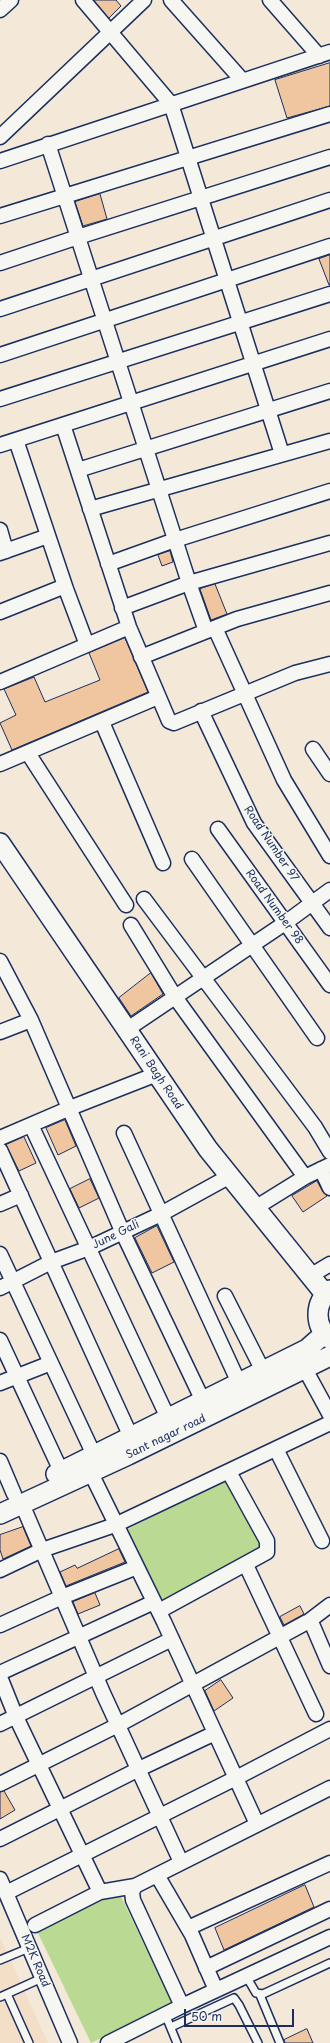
<!DOCTYPE html>
<style>
body{margin:0}
#map{position:relative;width:330px;height:2043px;overflow:hidden;background:#f4e8d9;font-family:"Playpen Sans",sans-serif}
canvas{display:block}
.scale{position:absolute;left:184px;top:2009px;width:110px;height:18px;box-sizing:border-box;border:2px solid #1b2f5e;border-top:0;padding-left:5px;font-size:12px;line-height:14px;white-space:nowrap;color:#1b2f5e;-webkit-text-stroke:3px #f6f6f2;paint-order:stroke}
</style>
<div id="map">
<canvas width="330" height="2043"></canvas>
<div class="scale">50 m</div>
</div>
<script>
const ctx = document.querySelector('canvas').getContext('2d');
ctx.lineJoin = 'round';
function fill(path, color) {
  ctx.fillStyle = color;
  ctx.fill(path, 'evenodd');
}
function strokePath(path, color, width, dash) {
  ctx.strokeStyle = color;
  ctx.lineWidth = width;
  ctx.lineCap = dash ? 'butt' : 'round';
  ctx.setLineDash(dash || []);
  ctx.stroke(path);
}
function write(font, color, halo, rows, align = 'center') {
  ctx.font = font + ' "Playpen Sans",sans-serif';
  ctx.lineWidth = 3;
  ctx.setLineDash([]);
  ctx.textBaseline = 'middle';
  ctx.strokeStyle = halo;
  ctx.fillStyle = color;
  for (const [text, x, y, turn = 0] of rows) {
    ctx.save();
    ctx.translate(x, y);
    ctx.rotate((+turn || 0) * Math.PI / 180);
    ctx.textAlign = isNaN(turn) ? turn : align;
    if (halo) ctx.strokeText(text, 0, 0);
    ctx.fillText(text, 0, 0);
    ctx.restore();
  }
}
fill(new Path2D(`
 M0 1937 48 2043H0Z`), '#f3dec8');
fill(new Path2D(`
 M227 1479 263 1549 160 1601 124 1531Z
 M118 1890 172 2003 91 2043 36 1929Z`), '#bada93');
const building = new Path2D(`
 M94 0H116L121 6 109 18Z
 M330 63V106L287 118 275 80Z
 M100 194 107 219 83 226 75 202Z
 M330 255V285H329L319 259Z
 M170 551 173 562 162 566 158 555Z
 M215 584 227 614 211 620 200 589Z
 M125 638 148 692 12 750 0 723 16 715 4 689 34 677 45 702 100 680 89 653Z
 M151 973 163 994 131 1016 119 998Z
 M65 1120 76 1146 58 1155 46 1128Z
 M24 1137 36 1163 19 1171 6 1145Z
 M90 1179 99 1198 79 1208 70 1189Z
 M317 1181 323 1192 327 1196 303 1212 292 1196Z
 M157 1226 174 1262 152 1273 135 1238Z
 M23 1527 31 1546 3 1559 0 1550V1535Z
 M119 1549 125 1562 66 1586 60 1572 75 1565 77 1568Z
 M95 1593 100 1605 78 1614 73 1602Z
 M300 1606 304 1614 284 1625 280 1617Z
 M221 1680 233 1698 214 1711 205 1691Z
 M4 1791 15 1810 0 1819V1792Z
 M305 1885 314 1907 224 1950 215 1928Z
 M307 2029 313 2043H285L284 2040Z`);
fill(building, '#f0c6a0');
strokePath(building, '#1b2f5e', 1);
const lane = new Path2D(`
 M0 1960 29 1948
 M246 1976 256 1993 263 1994 330 1963
 M7 1994 29 2043
 M260 1995 280 2043
 M0 1997 42 1978
 M165 2014 177 2043
 M171 2027 234 1998 239 2005 258 2043`);
const street = new Path2D(`
 M83 0 171 104 282 454
 M171 0 242 80
 M270 0 319 56
 M0 10 11 0
 M0 137 144 0
 M48 144 189 583 206 631
 M0 161 330 52
 M0 216 330 114
 M0 263 78 237 330 157
 M0 309 330 200
 M0 355 330 246
 M0 399 330 294
 M63 425 129 627 169 721 174 723 295 673 330 664
 M16 440 66 589 87 645
 M0 445 330 339
 M78 470 330 391
 M90 509 330 441
 M0 530 6 551
 M0 553 48 536
 M108 564 175 540 330 491
 M122 608 189 583 330 543
 M0 612 65 586
 M215 628 284 780 330 856
 M141 657 237 619 330 593
 M0 682 129 627
 M201 711 254 823 330 928
 M102 722 163 863
 M313 749 330 774
 M28 753 126 905
 M0 764 158 697
 M218 829 330 985
 M192 859 317 1038
 M144 899 315 1127 330 1152
 M131 925 175 997 305 1177
 M0 961 31 1020 122 1231 203 1401
 M126 1030 285 923 330 890
 M0 1032 31 1020
 M31 1125 168 1418
 M124 1133 239 1383
 M0 1138 70 1108 157 1074
 M0 1150 131 1437
 M321 1169 330 1188
 M0 1204 21 1195
 M255 1208 305 1177 330 1165
 M0 1254 94 1455
 M310 1276 330 1264
 M0 1288 51 1262 89 1248 161 1214 230 1176
 M225 1296 263 1371
 M0 1340 61 1471
 M305 1369 330 1415
 M0 1383 51 1363
 M276 1449 322 1541
 M0 1461 14 1494
 M87 1465 164 1622 257 1824
 M22 1504 103 1693 181 1862
 M246 1565 316 1714
 M0 1570 42 1550 115 1525 330 1423
 M159 1611 267 1552V1541L229 1472
 M309 1621 330 1605
 M0 1625 62 1597 137 1567
 M0 1673 154 1602
 M0 1677 16 1717 100 1892
 M0 1724 172 1639
 M0 1784 118 1725 307 1622 312 1624 330 1666
 M0 1839 139 1769 215 1733
 M157 1875 192 1935 216 1990
 M0 1879 70 2043
 M6 1893 236 1778 330 1729
 M35 1925 100 1892 135 1886
 M188 1928 330 1863
 M206 1968 330 1909
 M182 2006 133 1900 132 1892 135 1886 330 1788
 M108 2043 182 2006 330 1937`);
const secondary = new Path2D(`
 M0 843 208 1149 325 1294
 M330 1290C314 1303 314 1326 330 1339
 M56 1474 307 1349 324 1334
 M0 1514 128 1455 330 1356`);
strokePath(lane, '#1b2f5e', 10);
strokePath(street, '#1b2f5e', 17);
strokePath(secondary, '#1b2f5e', 22);
strokePath(lane, '#f6f6f2', 7);
strokePath(street, '#f6f6f2', 14);
strokePath(secondary, '#f6f6f2', 19);
write('11px', '#1b2f5e', '#f6f6f2', [
 ["Road Number 97",271,844,56],
 ["Road Number 98",274,907,54],
 ["Rani Bagh Road",156,1073,56],
 ["June Gali",116,1235,-26],
 ["Sant nagar road",166,1437,-26],
 ["M2K Road",35,1961,67]
]);
</script>
